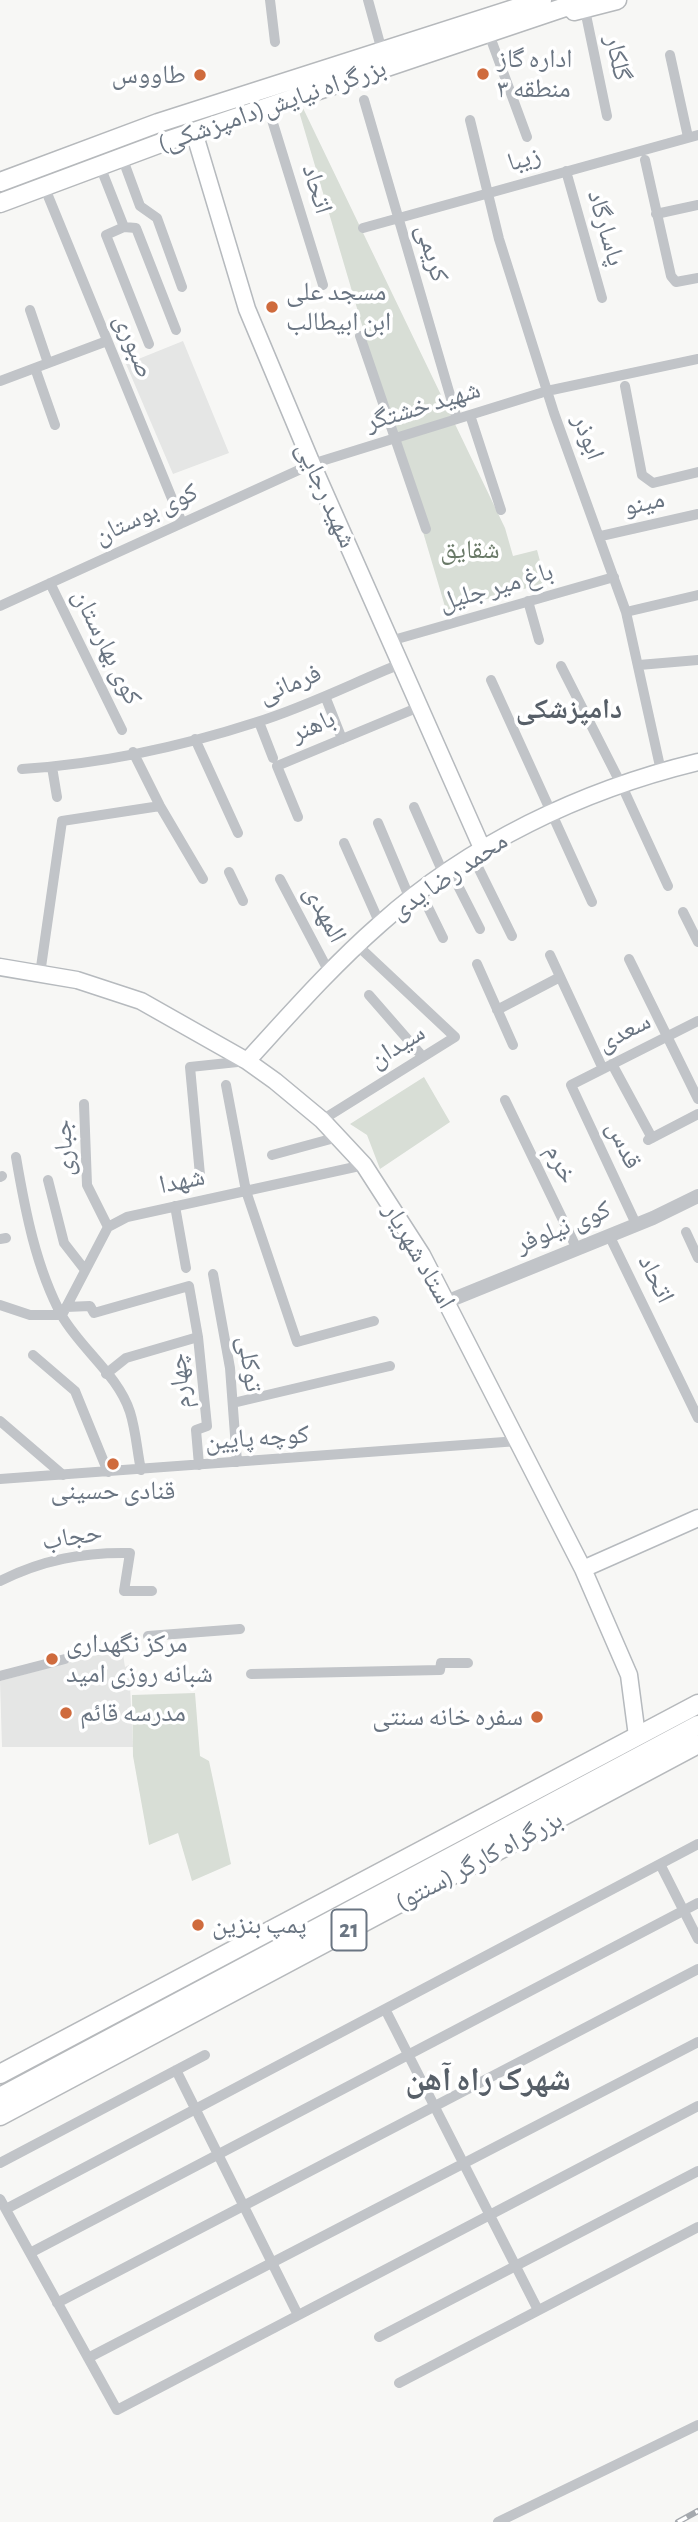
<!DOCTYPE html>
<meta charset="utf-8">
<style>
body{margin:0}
canvas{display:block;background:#f7f7f5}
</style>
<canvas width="698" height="2522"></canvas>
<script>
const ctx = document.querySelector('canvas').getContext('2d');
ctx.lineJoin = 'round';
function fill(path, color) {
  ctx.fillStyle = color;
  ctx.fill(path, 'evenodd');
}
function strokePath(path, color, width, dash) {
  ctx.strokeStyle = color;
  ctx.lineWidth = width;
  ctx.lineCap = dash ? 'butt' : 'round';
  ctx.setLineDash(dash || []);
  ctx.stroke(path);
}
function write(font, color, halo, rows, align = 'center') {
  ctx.font = font + ' "Alegreya Sans","Noto Naskh Arabic",sans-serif';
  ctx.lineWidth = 7;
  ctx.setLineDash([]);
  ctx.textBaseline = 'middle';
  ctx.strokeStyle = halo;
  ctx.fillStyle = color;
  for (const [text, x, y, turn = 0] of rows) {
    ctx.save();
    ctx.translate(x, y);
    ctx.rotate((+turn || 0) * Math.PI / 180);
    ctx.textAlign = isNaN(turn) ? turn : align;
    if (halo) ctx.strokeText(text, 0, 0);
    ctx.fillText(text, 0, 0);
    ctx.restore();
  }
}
fill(new Path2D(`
 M183 341 229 453 173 474 126 364Z
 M122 1648 125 1667 129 1665 133 1747H2L0 1681Z`), '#e5e6e5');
fill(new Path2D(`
 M290 81 505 528 513 556 537 550 546 583 446 610Z
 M424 1077 450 1122 380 1169 367 1135 350 1124Z
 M195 1693 200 1756 209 1761 231 1864 192 1881 178 1833 149 1845 133 1756 132 1695Z`), '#d8ded6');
const secondary = new Path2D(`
 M194 132 247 309 312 464 482 848
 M0 967 77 980 141 1001 247 1061 275 1081 322 1120 364 1165 422 1255 583 1569 629 1675 637 1736
 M247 1061C290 1014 332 966 380 924 469 844 582 790 698 762
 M583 1569 698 1518`);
const trunk = new Path2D(`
 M574 11 617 0
 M0 182 158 123 542 0
 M0 203 161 143 586 0
 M0 2074 698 1704
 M0 2097 698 1725
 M0 2116 698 1744`);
strokePath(secondary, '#b6babe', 19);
strokePath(trunk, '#b6b9bc', 21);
strokePath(new Path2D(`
 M270 0 275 42
 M368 0 382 51
 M585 10 607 116
 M489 34 527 137
 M670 55 688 137
 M364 100 457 419
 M268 107 323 285
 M470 120 499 239 554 413 626 612 661 771
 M122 157 140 206 157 218 182 287
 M645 160 671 276 676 282 698 278
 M100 166 124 227 136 228 176 330
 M566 171 602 298
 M44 186 182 523
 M656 214 698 205
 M124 227 106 235 149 344
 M363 228 698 135
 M30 310 48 363
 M360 336 426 529
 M35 368 55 425
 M0 381 107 341
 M625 386 642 475 653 483 698 472
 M470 415 501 510
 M601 536 698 514
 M50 583 122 730
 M528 601 539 640
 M0 606 312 464 547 391 698 359
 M626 612 698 595
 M390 641 614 577
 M639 665 698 660
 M561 666 622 786 668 886
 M491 680 592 902
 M327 701 342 739
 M259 722 273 758
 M195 739 238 833
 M133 752 160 806 203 879
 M52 767 57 797
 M22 769C100 764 183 746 257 722 306 707 353 683 400 664
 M414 807 444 875
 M298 817 277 766 419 707
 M378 823 410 899
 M344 843 380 924
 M472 855 512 936
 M450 870 480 929
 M229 872 243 901
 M280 879 329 972
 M420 891 443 938
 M683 912 698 942
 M550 955 603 1069
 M629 959 698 1099
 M477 964 513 1045
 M40 974 62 821 160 806
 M369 995 423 1057
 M497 1010 560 977
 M612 1064 652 1138
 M226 1085 246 1191 297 1342 374 1321
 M505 1100 576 1247
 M84 1104 87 1185 108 1227
 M322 1120 455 1037 357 945
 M648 1140 698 1114
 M272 1155 338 1137
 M16 1157C25 1210 36 1268 62 1316 81 1349 118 1375 130 1412 136 1431 137 1451 141 1470
 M200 1175 190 1067 247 1061
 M0 1177 2 1176
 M48 1180 64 1243 85 1270
 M175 1206 186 1268
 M636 1224 571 1085 698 1021
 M686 1232 698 1258
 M609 1235 698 1418
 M0 1239 6 1238
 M213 1274 230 1368 237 1462
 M0 1305 30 1315H62
 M66 1307 90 1306 94 1313 189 1286 198 1337 207 1426 196 1430 199 1465
 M62 1315 108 1227 127 1217 364 1165
 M33 1355 75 1391 108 1472
 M106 1374 126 1358 198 1337
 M233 1403 390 1366
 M0 1421 63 1475
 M0 1479 518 1441
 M0 1581C42 1560 83 1552 130 1553L124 1591H152
 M148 1636 240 1629
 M251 1674 440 1670 441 1663H468
 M0 1676 65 1659
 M660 1864 698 1939
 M385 2009 538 2310
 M176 2070 298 2315
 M0 2163 205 2055
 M0 2199 117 2410 698 2106
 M6 2209 698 1844
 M30 2253 698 1903
 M57 2303 698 1969
 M379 2337 698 2171
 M88 2358 698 2042
 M399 2383 698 2227
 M498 2522 698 2425`), '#c1c4c8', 10);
strokePath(new Path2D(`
 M446 1302 653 1218 698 1196`), '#c1c4c8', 14);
strokePath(secondary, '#fff', 16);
strokePath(trunk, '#fff', 18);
const rail = new Path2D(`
 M678 2522 698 2511`);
strokePath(rail, '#a5a9ae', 6);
strokePath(rail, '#fff', 3.5, [10]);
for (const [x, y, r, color] of [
 [483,74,7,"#cf6b3d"],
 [200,75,7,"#cf6b3d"],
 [272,307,7,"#cf6b3d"],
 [113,1464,7,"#cf6b3d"],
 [52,1659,7,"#cf6b3d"],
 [66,1713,7,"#cf6b3d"],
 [537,1717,7,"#cf6b3d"],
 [198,1925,7,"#cf6b3d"]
]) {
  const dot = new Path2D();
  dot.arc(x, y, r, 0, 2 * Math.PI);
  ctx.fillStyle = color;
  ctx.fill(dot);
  strokePath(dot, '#fff', 2.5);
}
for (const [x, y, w] of [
 [349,1930,35]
]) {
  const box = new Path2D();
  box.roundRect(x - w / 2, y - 20.5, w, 41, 5);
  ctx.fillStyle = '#fff';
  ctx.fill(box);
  strokePath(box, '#6a7582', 2);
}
write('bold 24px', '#6a7582', null, [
 ["21",349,1930]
]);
write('26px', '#6a7582', '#fff', [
 ["گلکار",618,58,78],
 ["بزرگراه نیایش(دامپزشکی)",272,106,-19],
 ["زیبا",524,159,-16],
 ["اتحاد",317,189,73],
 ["پاسارگاد",606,228,74],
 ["کریمی",432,253,74],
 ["صبوری",134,346,68],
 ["شهید خشتگر",423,406,-17],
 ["ابوذر",588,437,69],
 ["شهید رجایی",326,495,66],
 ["مینو",644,503,-13],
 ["کوی بوستان",146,514,-25],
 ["باغ میر جلیل",496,587,-16],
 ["کوی بهارستان",107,647,64],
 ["فرمانی",290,684,-22],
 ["باهنر",313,726,-23],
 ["محمد رضا یدی",449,876,-34],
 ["المهدی",325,914,62],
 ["سعدی",624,1032,-27],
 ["سیدان",397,1046,-32],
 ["قدس",624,1145,65],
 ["جباری",64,1148,-93],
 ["خرم",561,1164,64],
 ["شهدا",182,1181,-12],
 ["کوی نیلوفر",563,1227,-22],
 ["استاد شهریار",419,1256,60],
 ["اتحاد",656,1279,64],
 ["توکلی",250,1364,82],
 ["چهارم",180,1381,-96],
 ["کوچه پایین",257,1438,-4],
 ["حجاب",72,1537,-9],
 ["بزرگراه کارگر (سنتو)",479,1861,-28]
]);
write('26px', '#6a7582', '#fff', [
 ["اداره گاز",497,59],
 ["منطقه ۳",497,89],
 ["طاووس",186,75,"right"],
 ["مسجد علی",286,292],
 ["ابن ابیطالب",286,322],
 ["قنادی حسینی",113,1491,"center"],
 ["مرکز نگهداری",66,1644],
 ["شبانه روزی امید",66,1674],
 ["مدرسه قائم",80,1713],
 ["سفره خانه سنتی",523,1717,"right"],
 ["پمپ بنزین",212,1925]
], 'left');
write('26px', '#6a7a68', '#fff', [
 ["شقایق",470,550]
]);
write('bold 28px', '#575f68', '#fff', [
 ["دامپزشکی",569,710]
]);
write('bold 33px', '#575f68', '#fff', [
 ["شهرک راه آهن",488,2080]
]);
</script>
